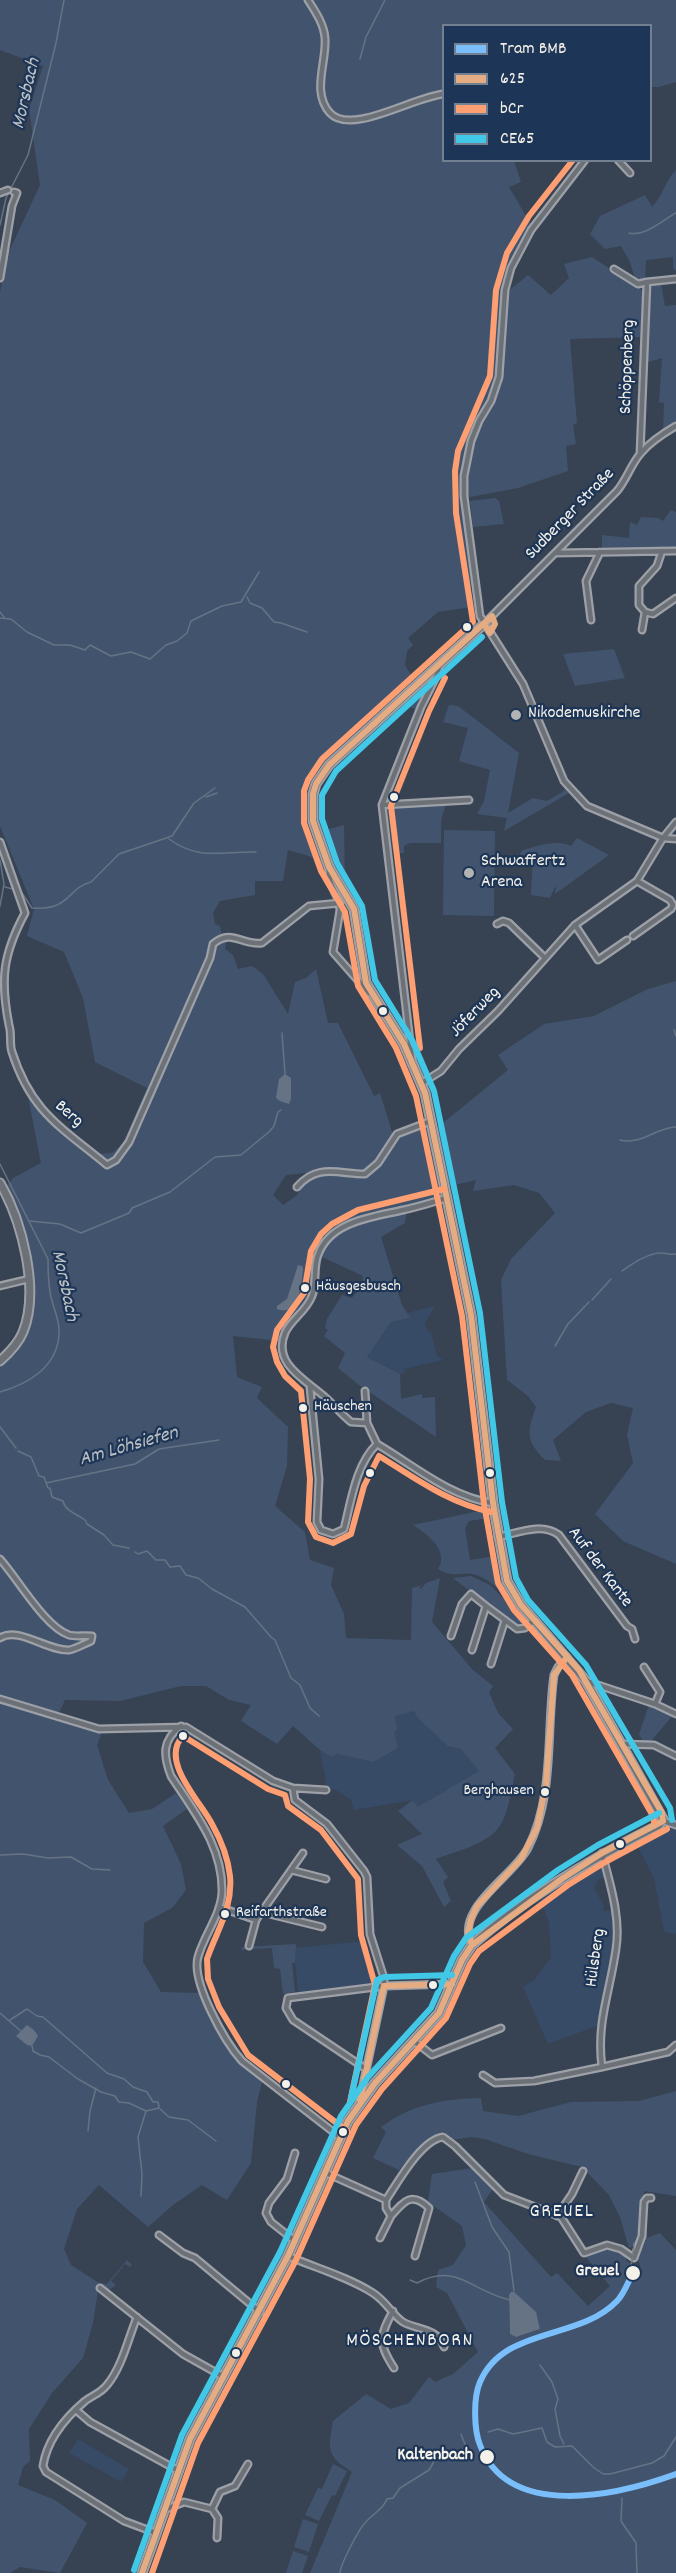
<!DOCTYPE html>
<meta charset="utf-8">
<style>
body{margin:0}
#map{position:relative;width:676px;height:2573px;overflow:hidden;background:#374253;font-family:Dekko,sans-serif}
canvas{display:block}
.legend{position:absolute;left:442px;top:24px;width:210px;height:138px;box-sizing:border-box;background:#1d3557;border:2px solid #738091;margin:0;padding:8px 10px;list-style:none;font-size:18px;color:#f4f1e8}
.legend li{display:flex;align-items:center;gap:12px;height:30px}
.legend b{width:30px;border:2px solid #738091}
</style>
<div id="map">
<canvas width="676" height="2573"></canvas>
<ul class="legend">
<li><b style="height:8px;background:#7abffc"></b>Tram BMB</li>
<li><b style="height:8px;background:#e5ac83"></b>625</li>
<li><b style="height:8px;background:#fd9f72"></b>bCr</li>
<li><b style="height:8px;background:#40c8e6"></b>CE65</li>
</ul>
</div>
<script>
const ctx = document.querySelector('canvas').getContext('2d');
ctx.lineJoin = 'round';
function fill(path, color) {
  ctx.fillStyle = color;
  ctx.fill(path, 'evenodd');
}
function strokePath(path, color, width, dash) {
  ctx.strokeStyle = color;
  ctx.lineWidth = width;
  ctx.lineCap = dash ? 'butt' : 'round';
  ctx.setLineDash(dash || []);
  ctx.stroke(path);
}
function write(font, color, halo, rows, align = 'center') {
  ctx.font = font + ' Dekko,sans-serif';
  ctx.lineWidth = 4.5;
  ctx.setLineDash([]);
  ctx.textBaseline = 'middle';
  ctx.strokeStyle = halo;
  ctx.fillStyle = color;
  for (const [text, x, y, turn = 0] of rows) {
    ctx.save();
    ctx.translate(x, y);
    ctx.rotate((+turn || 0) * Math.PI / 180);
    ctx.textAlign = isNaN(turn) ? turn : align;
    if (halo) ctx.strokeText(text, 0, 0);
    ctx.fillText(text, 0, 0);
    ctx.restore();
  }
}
fill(new Path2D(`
 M435 1306 425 1323 428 1332H431L437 1356 443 1360 404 1369 405 1373 400 1374 367 1357 391 1322 409 1318 407 1313Z
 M414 1711 448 1745 461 1749 479 1771 418 1808 413 1800 354 1810 351 1800 336 1790 327 1787 320 1750 332 1757 337 1754 373 1762 394 1733V1715Z
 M676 1828V1934L664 1932 654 1878 635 1841 660 1830Z
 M599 1862 602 1863 604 1878 599 1879 594 1888 603 1904 604 1911H611L613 1945 598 2027H594L548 2044 523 1987 534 1980 551 1957 549 1923 545 1911 537 1902Z
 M365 1941 378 1982 298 1992 294 1948Z
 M78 2439 129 2469 121 2482 69 2453Z`), '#374b66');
fill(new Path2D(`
 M0 0H676V82L659 87H651L650 26H444V160L514 161 521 182 509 187 532 226 511 262 502 312 507 292 528 275 551 295 569 278 564 264 592 257 642 290V337L570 339 577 423 573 425 576 444 566 446 568 471 518 488 465 498 464 512 473 585 468 587 471 607 438 612 408 638 413 645 407 651 405 665 414 680 307 778 306 817 319 859 321 858 326 877 312 857 288 850 283 881H255V895L220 901 213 913 215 924 220 926 222 935H230V940L226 942 225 949 233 955 238 969 252 966 263 974 288 1014 295 982 306 978 316 969 328 1023H338L374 1096 380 1093 393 1135 426 1127H438L508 1070 498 1055 544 1024 594 1016 648 989 676 981V1564L623 1541 595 1514 633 1463 627 1435 633 1408 611 1403 586 1412 553 1440 561 1461 545 1460C525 1440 527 1432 536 1407L528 1396 507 1380 501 1280 511 1259 555 1213 539 1193 514 1185 473 1191 476 1180 441 1188 442 1202 407 1210 405 1223 381 1237 402 1305 410 1318 391 1322 367 1357 400 1374 401 1399 422 1394V1398L435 1397 436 1437 359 1385 338 1368 345 1353 324 1336 328 1330 325 1328 327 1319 342 1295 352 1298 362 1284 363 1276 320 1256 311 1297 298 1316 294 1313 281 1341 233 1336 237 1377 262 1387 257 1398 288 1427 287 1466 275 1506 305 1532 310 1560 334 1568 331 1585 344 1614 346 1638 411 1640 412 1588 422 1585 419 1588 421 1589 426 1583 440 1578 432 1622 473 1670 493 1686 489 1692 498 1713 513 1729 495 1748 515 1774C511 1790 509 1810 501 1824 490 1844 456 1851 436 1859L448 1877 443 1882 451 1901 444 1907 422 1866 397 1845 422 1834 398 1811 413 1800 418 1807 479 1771 461 1749 448 1746 418 1718 414 1711 395 1716 397 1729 394 1733 398 1748 373 1762 337 1754 332 1757 320 1750 293 1726 277 1744 241 1721 251 1705 229 1700 206 1686H181L120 1701 65 1700 56 1719 102 1732 97 1745 108 1780 129 1813 152 1809 176 1793 187 1809 163 1826 181 1864 186 1890 172 1908 144 1923 143 1962 161 1992 200 1993 228 2048 262 2082 257 2102 251 2163 227 2200 202 2185 173 2205 148 2227 99 2185 77 2209 64 2249 71 2265 99 2283 107 2284 127 2260 132 2265 130 2267 125 2264 111 2281 116 2285 107 2291 99 2284 93 2323 83 2358 52 2393 29 2429 30 2461 23 2467 18 2485 55 2500 87 2523 60 2573 20 2567 10 2573H0V1364L22 1339 30 1278 5 1188 13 1178 41 1163 27 1091C43 1120 71 1136 97 1154L112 1153 123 1143 147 1088 95 1062 83 998 64 952 27 936 34 909 0 826V292L7 256 40 185 29 109 43 66 0 50ZM314 1172 296 1196 283 1205 273 1195 286 1175Z
 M676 170V271L673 268V257L646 260 645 280 635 279 630 262 621 246 605 249 590 234 600 216 645 195 652 207C663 195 665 181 676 170Z
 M661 283 665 306 676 305V422L663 430 664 403 659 402 662 358 645 363 648 285Z
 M495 498 499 501 504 524 473 527 470 501Z
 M671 510 676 512V550H602V535L629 538 630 522 637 525 641 517 658 518 663 521Z
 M614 649 625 678 575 686 563 654Z
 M430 677 432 680 418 710 404 705 380 728 378 726Z
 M449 705 458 706 466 712 519 753 508 813 533 798 547 801 564 791V787L569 793 504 831 507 818 477 814 484 801 490 770 459 761 468 728 443 722Z
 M352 748 354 749C323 779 311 784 322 831L344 825 345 888C330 864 306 815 317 786 323 771 340 759 352 748Z
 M440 803 446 804 441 820V843H410L404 846V853H393L387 808Z
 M444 830 495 831 494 916 443 915Z
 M577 838 609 855 555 894 556 885 550 898 531 895 533 853 520 856 521 851C536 846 557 839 571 846Z
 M488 1509 491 1516 489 1518 469 1521 465 1528 470 1560 495 1556 501 1581 523 1613C508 1602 497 1583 479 1576 463 1569 457 1580 438 1569 450 1551 426 1533 413 1525Z
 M471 1576 490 1585 526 1621 522 1625H514L453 1578Z
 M649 1705 673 1715 652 1740 644 1743 639 1734Z
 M296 1944 295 1963H292L295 1992 283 1994 280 1969 274 1968 272 1948 241 1950 242 1947Z
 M676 2091V2196L644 2191 647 2238 660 2233 676 2250V2573H310L352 2472C326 2456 328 2449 333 2421L366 2394 391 2409 409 2403 429 2377 435 2382 453 2374 478 2352 447 2293 436 2287 438 2270 453 2265 466 2245 462 2226 428 2202 432 2174 473 2168 503 2196 492 2190 484 2202 551 2277 557 2273 588 2306 610 2286 584 2255C603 2249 608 2244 627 2254L626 2261 641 2269 638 2259 646 2240 629 2248 620 2217 609 2195 582 2167 528 2154 485 2139 471 2137 452 2140 444 2131 414 2152 399 2170 373 2158 386 2132 381 2127C412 2104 444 2099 481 2098L483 2111 518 2116 571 2102 639 2101ZM509 2295 537 2316 540 2329 516 2337 510 2334Z
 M333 2464 347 2471 335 2496 332 2495 319 2521 305 2515 318 2488 322 2489Z
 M303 2519 318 2524 309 2552 294 2547Z
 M293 2551 308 2556 302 2573H286Z`), '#42546d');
fill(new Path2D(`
 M285 1074 291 1078V1099L289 1104 280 1101 276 1098 279 1079Z
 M298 1265 302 1266 303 1268C302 1282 299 1318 277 1309V1306L287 1299Z
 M27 2025 34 2030 38 2036 32 2046 27 2045 16 2036Z
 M511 2292H514L536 2312 540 2329 516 2337 510 2334 509 2295Z`), '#657385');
strokePath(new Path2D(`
 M360 59 366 37 385 0
 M0 225 6 198 28 155 56 43 64 0
 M629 233C645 237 663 220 676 213
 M247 597 250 603 262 608 274 622 281 623 307 632
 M0 612 4 617
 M0 618 11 619 27 632 54 645H70L85 650 90 645 111 656 131 652 150 659 166 645 177 641 187 633 191 621 222 606 241 602 259 572
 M206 797 217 793
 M169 839C199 861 221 851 256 852
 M0 860 4 884 0 906
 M5 887 13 889
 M20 890 32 908C71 911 67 888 91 882L119 854 172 836 194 803 215 788
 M674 1030 676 1036
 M282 1033 285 1074
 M620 1140C643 1145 654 1128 676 1127
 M0 1164 48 1259C48 1273 48 1287 52 1301 55 1312 60 1323 59 1333 58 1367 28 1384 0 1392
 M29 1221 60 1224 81 1233 129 1213 132 1208 170 1192 215 1157 241 1155 270 1131 274 1126 278 1112 281 1110
 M622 1271C632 1264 649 1252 662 1253 667 1253 670 1255 676 1254
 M592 1300 611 1279
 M555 1346 568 1324 589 1302
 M0 1427 16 1448
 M18 1451 31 1457 39 1476 44 1477 48 1488H50L52 1497 63 1501C65 1511 77 1514 85 1520L87 1524 104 1535 113 1545 129 1548
 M46 1483 135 1464 159 1449 219 1440
 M135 1552 138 1554 147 1551 156 1560H165L170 1567 180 1566 186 1575 198 1578 212 1589 245 1607 271 1637 275 1640 291 1678 300 1685 310 1708 319 1716
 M0 1855 23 1854 48 1858 71 1857 92 1869 110 1870
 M0 2013 22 2032
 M10 2020 27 2009 37 2016 43 2017 107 2073 124 2079 133 2087 147 2092 153 2102H158L159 2107
 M32 2046 33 2051 40 2055 49 2057 78 2079 101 2092 115 2096 119 2102 129 2103 146 2111 159 2108 169 2117 188 2120 216 2141
 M88 2131 90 2111 96 2088
 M475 2182 492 2227 509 2252 514 2291
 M141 2196 142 2174 138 2137 146 2111
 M410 2280 417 2283C458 2261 474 2294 511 2300
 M540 2365 552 2382 558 2399 555 2409 560 2436 564 2444
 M488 2432 498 2429 513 2434 542 2428 547 2442 555 2447 572 2446 593 2467 603 2474H610L652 2463 664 2456 676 2437
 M461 2434 466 2447
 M622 2498 621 2521 636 2543 637 2573
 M340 2573C340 2565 359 2529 365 2523 372 2514 383 2510 387 2499L393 2498 400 2488 429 2470 436 2458 442 2454 455 2453 469 2446`), '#657385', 1.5);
const street = new Path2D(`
 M308 0C315 11 324 24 325 38 327 62 311 92 330 113 351 136 415 96 444 94
 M585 160 531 230 511 268 505 290 499 377 491 401 479 421 471 441 464 476V496L480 616 523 684 564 781 587 806 663 838 676 839
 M618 160 630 173
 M0 193 8 190
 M614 269 638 284 647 282 640 454
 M0 278 12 206 17 193 14 192
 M647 282 676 279
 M662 551 657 566 639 586V605L645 612 653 614 676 598
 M555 553 676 551
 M591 620 586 581 600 552
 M484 624 617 491C627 479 631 464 641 453 650 442 664 433 676 426
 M642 630 645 612
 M382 805 469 800
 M0 842 25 913C3 954 0 979 9 1025 12 1034 9 1043 12 1052 31 1112 61 1127 107 1165L116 1160 129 1142 210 958 213 944C232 928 242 946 262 943L309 906 340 903
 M329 867C327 888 339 891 340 910L333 952 369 993
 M497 924 503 921 509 923 545 958
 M575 925 598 960 627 940
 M633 936 671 909 673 905 670 900 637 881
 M412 1059 382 805 421 707 437 675 439 667
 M422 1083 441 1071 459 1049 498 1011 575 925 637 881 663 838 676 822
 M297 1187C317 1163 339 1174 365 1174L378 1163 397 1134 431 1121
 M0 1286 29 1279
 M310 1387 319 1479 317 1522 321 1530 333 1534 344 1529C351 1501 356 1464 377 1444 413 1465 450 1497 493 1503
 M365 1391 367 1423 377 1444
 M367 1423 351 1422C341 1414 334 1405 325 1397 306 1380 272 1364 285 1333 291 1319 306 1312 312 1296 317 1283 313 1268 318 1255 330 1221 373 1217 403 1210 418 1207 433 1202 447 1198
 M498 1537C518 1533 541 1522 559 1535L627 1626 632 1629 635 1639
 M0 1559C18 1579 45 1627 69 1635 76 1637 85 1635 92 1636
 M451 1636 462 1604 471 1594 486 1606
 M0 1638C18 1626 47 1651 69 1650 76 1649 84 1644 91 1641L92 1636
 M472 1650 486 1606 517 1629 525 1628 534 1620
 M491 1664 505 1620
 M644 1667 660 1692 655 1704
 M586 1681 655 1704 676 1714
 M0 1699 99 1729 186 1727 273 1781 293 1788 326 1790
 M181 1726C162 1740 163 1755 171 1776 194 1812 223 1846 222 1892 221 1915 204 1935 198 1957 191 1982 225 2042 242 2061L341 2138
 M621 1744 654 1745 676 1756
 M293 1788 295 1800 327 1824 364 1871 367 1877 370 1934 384 1978V1986L359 2104
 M663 1821 676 1825
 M291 1870 326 1879
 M219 1907 256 1920 303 1853
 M261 1912 322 1927
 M472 1945C453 1909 513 1877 528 1848 555 1795 546 1731 554 1675L558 1667 567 1657
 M249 1946 256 1920
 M414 2041 432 2055 501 2028
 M602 2067 668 2052 676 2045
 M366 2069 293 2020 286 2008 288 1998 384 1986 452 1984
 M483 2075 495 2083 534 2081 602 2067C596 2023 610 1992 616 1949 621 1917 610 1884 602 1853
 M326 2173 386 2200C398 2182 421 2140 443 2137L455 2146 504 2195 561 2217 584 2253 607 2245 621 2249 634 2258 642 2236 644 2202 647 2198H651
 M391 2216C404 2201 412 2191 429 2208L415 2256
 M557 2216 572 2194 583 2171
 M159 2235 183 2253 195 2258 260 2312
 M380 2238 391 2216 386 2208V2200
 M295 2241 271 2222 266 2213 269 2203 287 2179 295 2153
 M288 2256C316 2268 348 2277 373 2293 387 2302 393 2316 403 2322 417 2330 438 2328 444 2347
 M100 2288 183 2354 224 2377
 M393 2311C379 2337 378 2343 394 2368
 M137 2317C128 2339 122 2367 107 2385 101 2393 93 2395 85 2401 65 2418 47 2440 43 2466L46 2472 124 2521 156 2533
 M76 2410 90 2422 179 2471
 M212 2509 218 2518 217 2538
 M164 2510 184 2502 212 2509 220 2492 235 2486 248 2464`);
const secondary = new Path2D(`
 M0 1183C22 1221 40 1290 23 1332 18 1344 9 1353 0 1361
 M142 2573 190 2439 288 2256 348 2121 375 2083 439 2013 462 1960 472 1945C526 1896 595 1857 659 1825L663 1819 586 1681 521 1605 507 1581 493 1503 471 1315 425 1093 404 1044 366 983 354 909 329 867 313 821V794L316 784 329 765 484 624`);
strokePath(street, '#9da1a7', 9);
strokePath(secondary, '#9da1a7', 11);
strokePath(street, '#6c7177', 4.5);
strokePath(secondary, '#6c7177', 7);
strokePath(new Path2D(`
 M575 2325C618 2308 631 2289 634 2243`), '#72787f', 1.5);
strokePath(new Path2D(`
 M484 624 490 633 495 624 492 616 329 765 316 784 313 794V821L329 867 354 909 366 983 404 1044 425 1093 471 1315 493 1503 507 1581 521 1605 579 1670 662 1813 663 1821
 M472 1945 468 1932 471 1919 477 1906 521 1859 537 1828 546 1785 554 1675 567 1657
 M384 1986 452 1984
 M360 2100 384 1986
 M142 2573 190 2439 288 2256 348 2121 375 2083 439 2013 462 1960 472 1945 563 1878 602 1853 663 1821`), '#e5ac83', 6);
strokePath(new Path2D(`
 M573 160 529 216 507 253 496 290 490 376 458 451 455 471 456 513 473 622 322 759 308 780 304 791V823L321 871 345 912 358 986 396 1048 416 1096 462 1316 484 1504 498 1583 514 1610 572 1675 653 1816 654 1822
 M420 1048 391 806 429 711 445 678
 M444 1189 358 1210 332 1224 321 1234 311 1251 304 1293 277 1330 273 1347 277 1362 285 1376 301 1391 310 1479 308 1522 316 1537 333 1543 351 1534 364 1486 379 1456C415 1478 448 1503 491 1512
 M347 2131 248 2055 219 2007 208 1979 207 1959C217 1930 233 1908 230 1876 228 1858 221 1840 212 1824 200 1801 159 1760 183 1736L268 1789 285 1795 288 1806 321 1830 358 1879 361 1935 375 1985 350 2102
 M152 2573 198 2443 296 2260 356 2125 382 2089 446 2018 470 1964 479 1951 568 1885 607 1861 667 1829`), '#fd9f72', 6);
strokePath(new Path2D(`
 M482 637 336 771 322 795V819L337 863 362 906 375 980 412 1040 434 1091 480 1313 502 1502 516 1578 528 1600 586 1665 670 1808 672 1820
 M351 2098 377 1980 384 1977 452 1975
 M134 2570 182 2435 280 2252 341 2116 368 2077 431 2008 454 1956 466 1938 558 1870 598 1845 659 1813`), '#40c8e6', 6);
strokePath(new Path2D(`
 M633 2273C628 2282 624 2294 617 2301 579 2341 504 2326 480 2382 473 2398 474 2430 480 2445 509 2521 618 2495 676 2474`), '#7abffc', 6);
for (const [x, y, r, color] of [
 [467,627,5,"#f4f1e8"],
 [516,715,6,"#b2b4b4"],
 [394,797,5,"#f4f1e8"],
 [469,873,6,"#b2b4b4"],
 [383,1011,5,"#f4f1e8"],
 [305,1288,5,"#f4f1e8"],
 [303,1408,5,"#f4f1e8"],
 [370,1473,5,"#f4f1e8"],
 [490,1473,5,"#f4f1e8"],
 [183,1736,5,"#f4f1e8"],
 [545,1792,5,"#f4f1e8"],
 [620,1844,5,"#f4f1e8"],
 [225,1914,5,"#f4f1e8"],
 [433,1985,5,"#f4f1e8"],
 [286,2084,5,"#f4f1e8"],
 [343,2132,5,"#f4f1e8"],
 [633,2273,8,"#f4f1e8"],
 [236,2353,5,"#f4f1e8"],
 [487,2457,8,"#f4f1e8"]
]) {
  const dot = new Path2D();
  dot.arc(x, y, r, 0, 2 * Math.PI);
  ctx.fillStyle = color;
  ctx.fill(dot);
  strokePath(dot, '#1d3557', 2);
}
write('16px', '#f4f1e8', '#1d3557', [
 ["Häusgesbusch",316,1288],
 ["Häuschen",314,1408],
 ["Berghausen",534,1792,"right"],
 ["Reifarthstraße",236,1914]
], 'left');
write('18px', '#f4f1e8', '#1d3557', [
 ["Schöppenberg",629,367,-88],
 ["Sudberger Straße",571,515,-46],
 ["Jöferweg",476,1013,-46],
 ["Berg",68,1115,41],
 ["Auf der Kante",599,1568,53],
 ["Hülsberg",597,1958,-82]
]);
write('18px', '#f4f1e8', '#1d3557', [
 ["Nikodemuskirche",528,715],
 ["Schwaffertz",481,863],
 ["Arena",481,884]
], 'left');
write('bold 18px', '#f4f1e8', '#1d3557', [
 ["Greuel",619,2273],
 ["Kaltenbach",473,2457]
], 'right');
write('italic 20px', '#bdc1c2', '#1d3557', [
 ["Morsbach",28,94,-77],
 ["Morsbach",63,1286,78],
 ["Am Löhsiefen",129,1448,-16]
]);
ctx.letterSpacing = '1.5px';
write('20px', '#f4f1e8', '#1d3557', [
 ["GREUEL",562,2213],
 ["MÖSCHENBORN",410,2342]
]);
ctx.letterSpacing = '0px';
</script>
